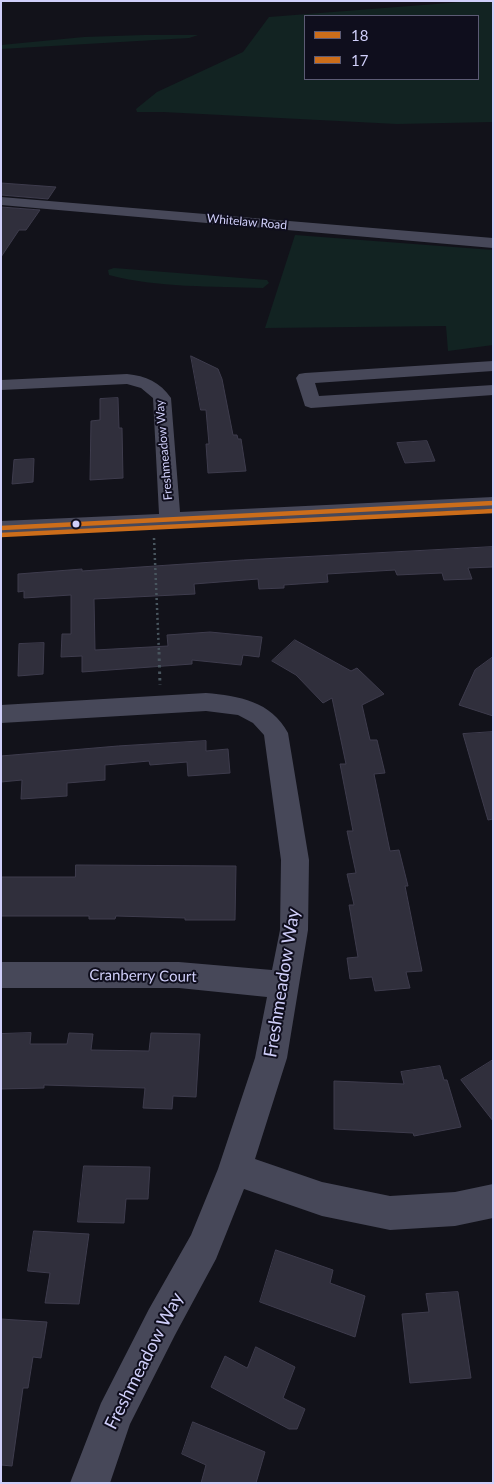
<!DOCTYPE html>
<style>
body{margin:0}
#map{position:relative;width:494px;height:1484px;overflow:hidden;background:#12121a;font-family:Lato,sans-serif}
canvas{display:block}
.frame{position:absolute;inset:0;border:2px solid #d0cffa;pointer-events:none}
.legend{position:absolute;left:304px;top:15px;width:175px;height:65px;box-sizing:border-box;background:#0f0e1d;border:1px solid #5c5b75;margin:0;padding:6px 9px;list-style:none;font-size:15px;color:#d0cffa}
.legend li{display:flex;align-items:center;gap:10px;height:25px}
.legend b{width:25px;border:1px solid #5c5b75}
</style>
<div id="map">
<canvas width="494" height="1484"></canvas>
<div class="frame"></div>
<ul class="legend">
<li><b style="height:6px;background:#cc6d1a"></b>18</li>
<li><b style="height:6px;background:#cc6d1a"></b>17</li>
</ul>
</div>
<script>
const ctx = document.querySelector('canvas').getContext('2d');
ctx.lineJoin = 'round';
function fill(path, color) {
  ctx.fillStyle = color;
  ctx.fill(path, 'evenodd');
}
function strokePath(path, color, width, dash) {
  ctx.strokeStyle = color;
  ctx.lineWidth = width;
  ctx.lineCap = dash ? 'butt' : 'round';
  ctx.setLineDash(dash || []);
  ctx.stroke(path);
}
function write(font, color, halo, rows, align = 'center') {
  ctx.font = font + ' Lato,sans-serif';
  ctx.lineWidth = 4;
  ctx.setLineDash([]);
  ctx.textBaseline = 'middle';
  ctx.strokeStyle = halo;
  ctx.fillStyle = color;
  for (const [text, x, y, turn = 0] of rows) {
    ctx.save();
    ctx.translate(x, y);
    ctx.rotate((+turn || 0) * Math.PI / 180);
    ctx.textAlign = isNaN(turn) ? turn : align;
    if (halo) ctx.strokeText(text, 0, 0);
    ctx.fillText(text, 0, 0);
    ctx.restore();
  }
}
fill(new Path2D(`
 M474 1H493V122L397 124 163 112H137L136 109 157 92 243 52 269 17ZM305 16H478V79H305Z
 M144 35H198L189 38 1 49V45L84 37Z
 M295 235 493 250V345L448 351 446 326 265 328Z
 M114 268 267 280 269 283 263 288C213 286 157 288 109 275L108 270Z`), '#122322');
const building = new Path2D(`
 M1 183 56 187 48 199 1 195Z
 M1 207 40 210 26 230H19L1 257Z
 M191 356 218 369 222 379 233 435H237L238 439H241L246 471 208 473 206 444H209L206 410H201Z
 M118 398 119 428H122L123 478 90 480 91 421 100 420V399Z
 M427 441 435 461 405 463 397 443Z
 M34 459 33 482 12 484 14 460Z
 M493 547V567L468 568 472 579 444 580 442 573 397 575 395 570 327 574 328 582 284 585V588L259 589 258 579 194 584 195 594 94 599 95 650 168 646 167 635 210 632 262 637 259 657 243 655 241 665 192 660V664L82 672V656L61 657 62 634H71V595L24 598V591L18 592V574L82 569V571L243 560Z
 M295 640 351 671 357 668 384 694 362 705 370 740H377L385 773 374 774 390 851 399 850 408 886H405L422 971 406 972 410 988 375 991 372 977 350 979 347 958 358 957 349 905H354L347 874 356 873 347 831H353L340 764H346L332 698 323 703 296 675 272 661Z
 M44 643 43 674 18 676 19 644Z
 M493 657V716L459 705 475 670Z
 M493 732V819L488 820 463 734Z
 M206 741V751L228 749 230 773 188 776 187 762 150 765 149 761 105 765V780L67 783V796L21 799 22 780 1 782V756L118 746Z
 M76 865 236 866 235 920H185V918L116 916 115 919H89V916H1V877H75Z
 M31 1033 30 1044H67L69 1033 93 1034 91 1050 149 1051 151 1033 200 1034 196 1097 173 1096 172 1109 143 1108 145 1088 44 1085V1088L1 1089V1034Z
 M493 1060V1121L461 1080Z
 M440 1066 444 1080H447L461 1127 414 1136 413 1133 334 1129V1081L404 1084 401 1072Z
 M84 1166 150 1167 148 1199H126L124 1223 78 1222Z
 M34 1231 89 1234 79 1304 45 1303 50 1273 28 1271Z
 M276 1250 333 1270 330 1283 365 1296 355 1337 260 1302Z
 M458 1292 471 1378 410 1383 402 1314 429 1312 426 1294Z
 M1 1319 47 1322 41 1358 33 1357 28 1388H23L12 1466 1 1465Z
 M256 1347 295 1367 283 1398 305 1409 297 1429H289L211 1387 225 1356 247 1368Z
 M193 1422 265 1452 256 1483H201L206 1465 182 1454Z`);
fill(building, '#302f3c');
strokePath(building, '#3e3c4d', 1);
strokePath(new Path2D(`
 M154 538 159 653`), '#49565f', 2.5, [2, 3]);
strokePath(new Path2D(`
 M159 652 160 685`), '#49565f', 3, [2.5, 4]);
fill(new Path2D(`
 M1 197 493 238V248L1 205Z
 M493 361V371L315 383 319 396 493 385V395L311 408 305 406 296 378 299 374 305 373Z
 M127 374C146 376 160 382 171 398L180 512 493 497V509L1 535V521L159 514 153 398 141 388 127 384 1 390V380Z
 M206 693C239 696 271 701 288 733L309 860 308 930 287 1058 255 1159 322 1182 390 1196 455 1192 493 1184V1218L455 1226 390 1230 322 1216 244 1189 216 1259 175 1335 130 1424 110 1483H70L101 1403 149 1309 191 1235 218 1169 255 1058 267 997 179 988H1V962H179L272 970 280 930 281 860 264 735 253 723 238 715 206 711 1 723V705Z`), '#474859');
strokePath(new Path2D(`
 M1 528 493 503`), '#cc6d1a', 4.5);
strokePath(new Path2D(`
 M1 535 493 511`), '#cc6d1a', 4.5);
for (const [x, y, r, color] of [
 [76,524,4.5,"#d0cffa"]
]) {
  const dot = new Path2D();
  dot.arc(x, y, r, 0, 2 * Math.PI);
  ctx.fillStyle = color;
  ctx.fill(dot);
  strokePath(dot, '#0f0e1d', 2);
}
write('12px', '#d0cffa', '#0f0e1d', [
 ["Whitelaw Road",247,222,5],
 ["Freshmeadow Way",164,450,-95]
]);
write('15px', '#d0cffa', '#0f0e1d', [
 ["Cranberry Court",143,976,1]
]);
write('18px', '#d0cffa', '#0f0e1d', [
 ["Freshmeadow Way",282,983,-81],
 ["Freshmeadow Way",144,1361,-63]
]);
</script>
